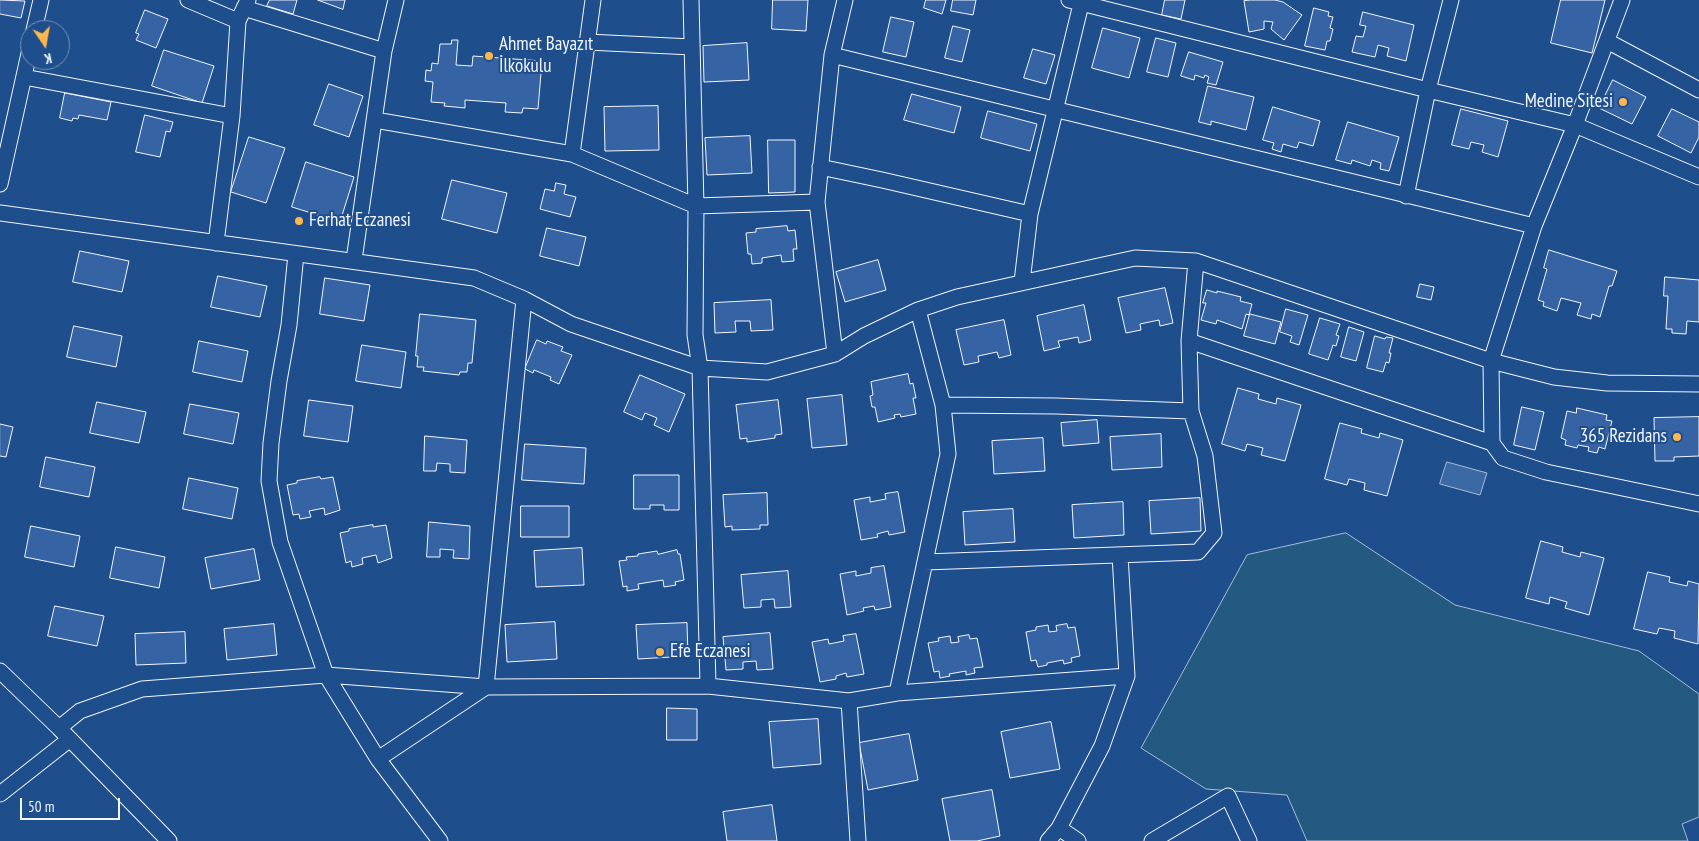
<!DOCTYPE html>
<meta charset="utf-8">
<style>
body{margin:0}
#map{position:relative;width:1699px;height:841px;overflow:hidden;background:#1f4e8c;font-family:"PT Sans Narrow",sans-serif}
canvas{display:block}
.north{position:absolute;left:20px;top:20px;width:50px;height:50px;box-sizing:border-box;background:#1f4e8c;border:1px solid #7391ba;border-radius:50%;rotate:168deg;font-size:14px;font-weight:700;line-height:20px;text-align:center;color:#f2f6ff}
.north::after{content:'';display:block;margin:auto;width:18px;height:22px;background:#ffb74d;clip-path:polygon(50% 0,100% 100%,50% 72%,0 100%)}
.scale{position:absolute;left:20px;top:798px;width:100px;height:22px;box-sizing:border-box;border:2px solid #f2f6ff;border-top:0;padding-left:6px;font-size:15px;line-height:18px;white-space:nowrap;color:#f2f6ff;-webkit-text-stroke:4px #1f4e8c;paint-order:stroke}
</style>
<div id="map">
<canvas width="1699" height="841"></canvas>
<div class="north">K</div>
<div class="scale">50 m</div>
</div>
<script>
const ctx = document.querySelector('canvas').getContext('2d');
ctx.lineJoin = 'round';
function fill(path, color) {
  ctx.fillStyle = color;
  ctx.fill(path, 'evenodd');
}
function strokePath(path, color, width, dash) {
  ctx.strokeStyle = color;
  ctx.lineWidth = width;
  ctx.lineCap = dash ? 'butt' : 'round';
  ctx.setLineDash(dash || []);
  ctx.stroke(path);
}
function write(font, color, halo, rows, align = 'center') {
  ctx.font = font + ' "PT Sans Narrow",sans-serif';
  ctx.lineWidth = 4;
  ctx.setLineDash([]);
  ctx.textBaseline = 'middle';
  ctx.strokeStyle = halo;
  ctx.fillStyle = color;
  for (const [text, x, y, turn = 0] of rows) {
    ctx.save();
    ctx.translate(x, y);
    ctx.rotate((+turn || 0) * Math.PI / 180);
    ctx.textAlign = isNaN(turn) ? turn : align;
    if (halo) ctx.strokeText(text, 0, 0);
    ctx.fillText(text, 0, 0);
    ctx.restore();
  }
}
const green = new Path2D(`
 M1346 533 1455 605 1639 651 1699 694V817L1682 824 1688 841H1307L1287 795 1206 789 1141 748 1247 555Z`);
fill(green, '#245a82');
strokePath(green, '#a8bbd7', 1);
const water = new Path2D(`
 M1447 462 1487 473 1480 495 1440 484Z`);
fill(water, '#3b69a3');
strokePath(water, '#a8bbd7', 1);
const building = new Path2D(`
 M0 0 25 1 21 18 0 14Z
 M270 0H297L293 14 267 6Z
 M318 0H345L343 9Z
 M773 0H808L806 31 772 29Z
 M926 0H946L942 14 924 8Z
 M953 0H976L973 15 951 11Z
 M1165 0H1185L1181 19 1162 15Z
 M1251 0H1275L1283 2 1302 15 1284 40 1271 29 1273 22 1264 21V29L1249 32 1244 1Z
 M1561 0H1605L1592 53 1551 43Z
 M1314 8 1329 12 1328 16 1333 17 1330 28 1333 29 1330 41H1327L1325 50 1305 46Z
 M145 10 168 19 156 48 136 40 139 34 136 33Z
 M1363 12 1414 25 1406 61 1387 56 1389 48 1378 45 1375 57 1352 52 1356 36 1363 37 1366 26 1360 25Z
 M891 17 914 22 906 57 883 52Z
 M953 26 970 30 962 62 945 58Z
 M1103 28 1140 38 1129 78 1092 68Z
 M1156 38 1176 43 1168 77 1147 72Z
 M452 40H458L456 65 472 66 473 56 542 61 538 109 523 108 522 113 505 112 506 103 465 100V108L444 106 445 103 431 102 433 82 425 81 426 70 431 71 432 63 438 64 440 44H451Z
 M747 43 749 80 704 82 703 46Z
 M1033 49 1055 55 1046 84 1024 78Z
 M164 50 214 66 202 103 152 86Z
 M1189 52 1223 62 1216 85 1207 83 1209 77 1205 75 1204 78 1195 75 1194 80 1181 76Z
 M1613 80 1646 97 1632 124 1599 108Z
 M329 84 363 96 349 137 314 125Z
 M1208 86 1254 97 1246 130 1211 121V125L1199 122Z
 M65 93 111 102 107 120 79 115 78 119 73 118 72 121 60 118Z
 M912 94 961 107 954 133 904 120Z
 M658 106 659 150 605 151 604 107Z
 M1273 107 1320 121 1313 146 1299 142 1297 148 1283 144 1281 152 1272 149 1274 143 1263 140Z
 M1461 109 1508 121 1498 157 1482 152 1484 145 1471 142 1469 149 1452 145Z
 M1672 109 1699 122V137L1691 153 1658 136Z
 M988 111 1037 124 1030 151 981 138Z
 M145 115 173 122 170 132 166 131 160 157 136 152Z
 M1348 122 1399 137 1389 171 1380 169 1381 163 1372 160 1370 166 1352 160 1351 164 1336 160Z
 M750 136 752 173 707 175 705 138Z
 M249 137 285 148 266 203 231 192Z
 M768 140H795V192L769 193Z
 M306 162 354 177 340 222 292 207Z
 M452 180 507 193 497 233 442 219Z
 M556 183 566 185 564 194 576 197 570 217 540 209 545 189 554 191Z
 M787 226 788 231 795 230 797 249H793L794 261 782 262 781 255 762 258V263L752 264 751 254H748L746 233 756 232V229Z
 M547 228 586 237 579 266 540 256Z
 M1549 250 1617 271 1612 286H1609L1600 317 1592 314 1591 319 1577 315 1581 303 1561 298 1557 311 1543 306 1544 302 1538 300 1547 269 1544 268Z
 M80 251 129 261 122 292 73 282Z
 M878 260 886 290 845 302 836 272Z
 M218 276 267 286 260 317 211 307Z
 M1665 277 1699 280V322L1687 321 1686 334 1672 333V329H1666L1668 296H1664Z
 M325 278 370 285 364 321 320 314Z
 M1420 284 1434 287 1431 300 1417 297Z
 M1165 288 1173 323 1160 326 1159 320 1140 324 1141 330 1126 333 1118 298Z
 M1207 290 1217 293V291L1241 297 1240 301 1252 304 1249 315 1246 314 1242 329 1217 320 1216 324 1201 320 1206 303H1203Z
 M771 300 773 330 751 331 750 321H735L736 332 715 333 714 303Z
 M1084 305 1091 340 1079 343 1078 337 1058 341 1060 347 1044 351 1037 316Z
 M1286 309 1308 315 1299 345 1290 342 1292 336 1280 332Z
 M420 314 476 320 472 363H468L467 372H460L459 375 423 371 424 367H417L418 356H416Z
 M1250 314 1281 322 1275 344 1244 336Z
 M1320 318 1340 324 1336 335 1339 336 1336 346 1333 345 1328 360 1309 354Z
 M1004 320 1011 355 999 358 997 352 978 356 979 362 964 365 956 330Z
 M74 326 122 336 116 367 67 357Z
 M1349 327 1364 332 1356 361 1341 357Z
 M1375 336 1385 339 1386 337 1393 338 1389 353H1391L1389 363 1386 362 1383 372 1367 368Z
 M537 340 546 344 547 341 563 347 561 351 572 355 559 384 550 380 551 377 534 370 533 373 525 369Z
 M199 341 248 351 242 382 193 372Z
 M362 345 406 352 401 388 356 381Z
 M908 374 910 384 913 383 916 398H913L916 414 901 417 900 414 894 415 895 418 878 422 875 407H872L870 396 873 395 871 382Z
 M640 375 685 394 669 432 654 425 657 418 645 413 642 420 624 412Z
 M1238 388 1259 394 1258 399 1276 404 1277 398 1301 405 1285 461 1261 455 1263 448 1247 444 1245 451 1222 444Z
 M842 395 847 445 812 448 807 399Z
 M309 400 353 406 348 442 304 436Z
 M778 400 782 434 775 435V438L747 442V438L740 439 736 405Z
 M97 402 146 412 139 443 90 433Z
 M190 404 239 413 233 444 184 434Z
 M1522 407 1544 412 1535 450 1514 445Z
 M1577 408 1607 415 1606 420 1612 421 1605 449 1599 447 1597 453 1588 451 1589 447 1578 445 1577 448 1565 445 1566 440 1561 438 1567 411 1576 413Z
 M1699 417V456L1674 457V461H1655L1654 418Z
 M1097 420 1099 443 1063 446 1061 423Z
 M1340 423 1362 429 1361 433 1379 438 1380 433 1403 440 1387 496 1364 490 1365 483 1349 479 1347 485 1325 479Z
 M0 424 13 427 6 457 0 456Z
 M1161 434 1162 467 1112 470 1110 437Z
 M425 436 467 440 465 473 450 472V464L437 463 436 471H424Z
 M1043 438 1045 471 994 474 992 441Z
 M525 444 586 448 584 484 522 480Z
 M46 457 95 467 89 497 40 487Z
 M634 475H679V510H664V505H650V509H634Z
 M320 477 321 479 333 477 340 510 325 515 324 508 309 511 311 517 300 519 299 514 293 515 287 485 297 483V481Z
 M189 478 238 488 232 519 183 509Z
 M898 492 905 532 889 535 888 531 877 534 878 537 861 540 854 500 870 497V502L886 499 885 494Z
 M767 493 768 525H760V529L732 530V526L725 527 723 495Z
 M1200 498 1201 531 1151 534 1149 501Z
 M1123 502 1124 535 1074 538 1072 505Z
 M521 506H569V537H521Z
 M1013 509 1015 542 965 545 963 512Z
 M429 522 470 526 469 559 453 558 454 550 440 549V557H427Z
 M373 525V527L386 525 392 558 378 563 376 555 362 558 363 564 352 567 351 561 346 563 340 533 349 531V529Z
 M31 526 80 536 74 567 25 557Z
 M1541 541 1563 547 1562 552 1580 557 1581 552 1604 558 1589 615 1565 608 1567 602 1550 597 1549 604 1526 598Z
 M116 547 165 557 159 588 110 578Z
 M582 548 584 585 536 587 534 551Z
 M254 549 260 580 211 589 205 558Z
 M677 550 678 554H680L684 580 675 582 676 585 664 587 663 580 638 584 639 589 627 591V586L623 587 619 561 627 560 626 557 638 556V554L657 551 658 554Z
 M884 566 891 607 875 610 874 606 863 608 864 611 847 615 840 574 856 571V576L871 573V568Z
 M788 571 791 607 775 608 774 599 761 600V607L744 608 741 575Z
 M1648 572 1670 577 1669 582 1687 586 1688 581 1699 584 1698 644 1674 638 1675 631 1659 628 1657 634 1634 629Z
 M55 606 104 616 97 646 48 636Z
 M555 622 557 659 507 662 505 625Z
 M687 623 688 656 638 659 636 625Z
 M274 624 277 655 227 660 224 629Z
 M1067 624 1068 628 1075 627 1080 656 1071 658 1072 662 1064 664 1063 660 1047 663V665L1038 667 1036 660 1031 661 1026 632 1036 630V627L1048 625 1049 632 1057 631 1056 626Z
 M185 632 186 663 136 665 135 634Z
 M770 633 773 669 757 670 756 661 743 662V669L726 670 723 637Z
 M856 634 864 674 847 677 846 673 836 676V679L820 682 812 642 828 639 829 644 844 641 843 636Z
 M969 635 970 639 977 638 983 667 974 668 975 673 966 675V671L949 674 950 676 940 678 939 671 934 672 928 643 939 641 938 638 950 636 951 643 959 642 958 637Z
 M667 708 697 709V740H667Z
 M818 719 821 764 773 768 769 722Z
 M1051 722 1060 769 1010 778 1001 732Z
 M909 734 918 780 868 790 859 743Z
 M992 790 1000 836 977 841H950L942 799Z
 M772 805 777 841H727L723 812Z`);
fill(building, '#3563a3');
strokePath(building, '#f2f6ff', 1);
const minor = new Path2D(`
 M188 0 238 21
 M691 0 696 206 695 335 700 368 708 686
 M1069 0 1428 90 1575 125 1699 177
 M1622 0 1575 125 1534 226 1491 361 1492 443 1503 458 1546 472 1699 504
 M244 8 384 51
 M34 30 41 0
 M1607 41 1699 90
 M587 42 692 47
 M832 55 1534 226
 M24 77 232 116
 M375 120 572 154 696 206 817 202
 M572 154 593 0
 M820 167 882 180 1030 214
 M0 184 30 49
 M1406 196 1428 90 1451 0
 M0 213 474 278 524 299 571 324 700 368 767 372 835 354 864 336 918 310 957 297 1135 258 1196 261 1491 361 1554 377 1607 383 1699 384
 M216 243 232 116 238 21 248 0
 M296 254 289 325 279 381 271 443 269 481 280 542 326 675 378 759 440 841
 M354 260 384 51 396 0
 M1022 282 1030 214 1082 0
 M1189 341 1492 443
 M835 354 817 202 832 55 845 0
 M943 405 1056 406 1191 411
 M925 562 1198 552 1214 533 1205 456 1191 411 1189 341 1196 261
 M0 671 59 728 169 841
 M897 693 948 454 943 405 918 310
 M849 701 858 841
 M59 728 80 711 142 689 326 675 486 687 708 686 849 701 897 693 1127 676
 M378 759 486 687 524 299
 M0 794 70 739
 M1059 828 1078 841
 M1048 841 1059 828 1102 746 1127 676 1120 555
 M1152 841 1228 796 1249 841`);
strokePath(minor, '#f2f6ff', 17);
strokePath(minor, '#1f4e8c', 15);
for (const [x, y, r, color] of [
 [489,56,5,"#ffb74d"],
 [1623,102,5,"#ffb74d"],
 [299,221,5,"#ffb74d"],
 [1677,437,5,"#ffb74d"],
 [660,652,5,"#ffb74d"]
]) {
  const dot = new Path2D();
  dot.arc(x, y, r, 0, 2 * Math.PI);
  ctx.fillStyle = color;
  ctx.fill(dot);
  strokePath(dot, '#1f4e8c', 2);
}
write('19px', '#f2f6ff', '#1f4e8c', [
 ["Ahmet Bayazıt",499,45],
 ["İlkokulu",499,67],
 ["Medine Sitesi",1613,102,"right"],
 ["Ferhat Eczanesi",309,221],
 ["365 Rezidans",1667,437,"right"],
 ["Efe Eczanesi",670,652]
], 'left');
</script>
